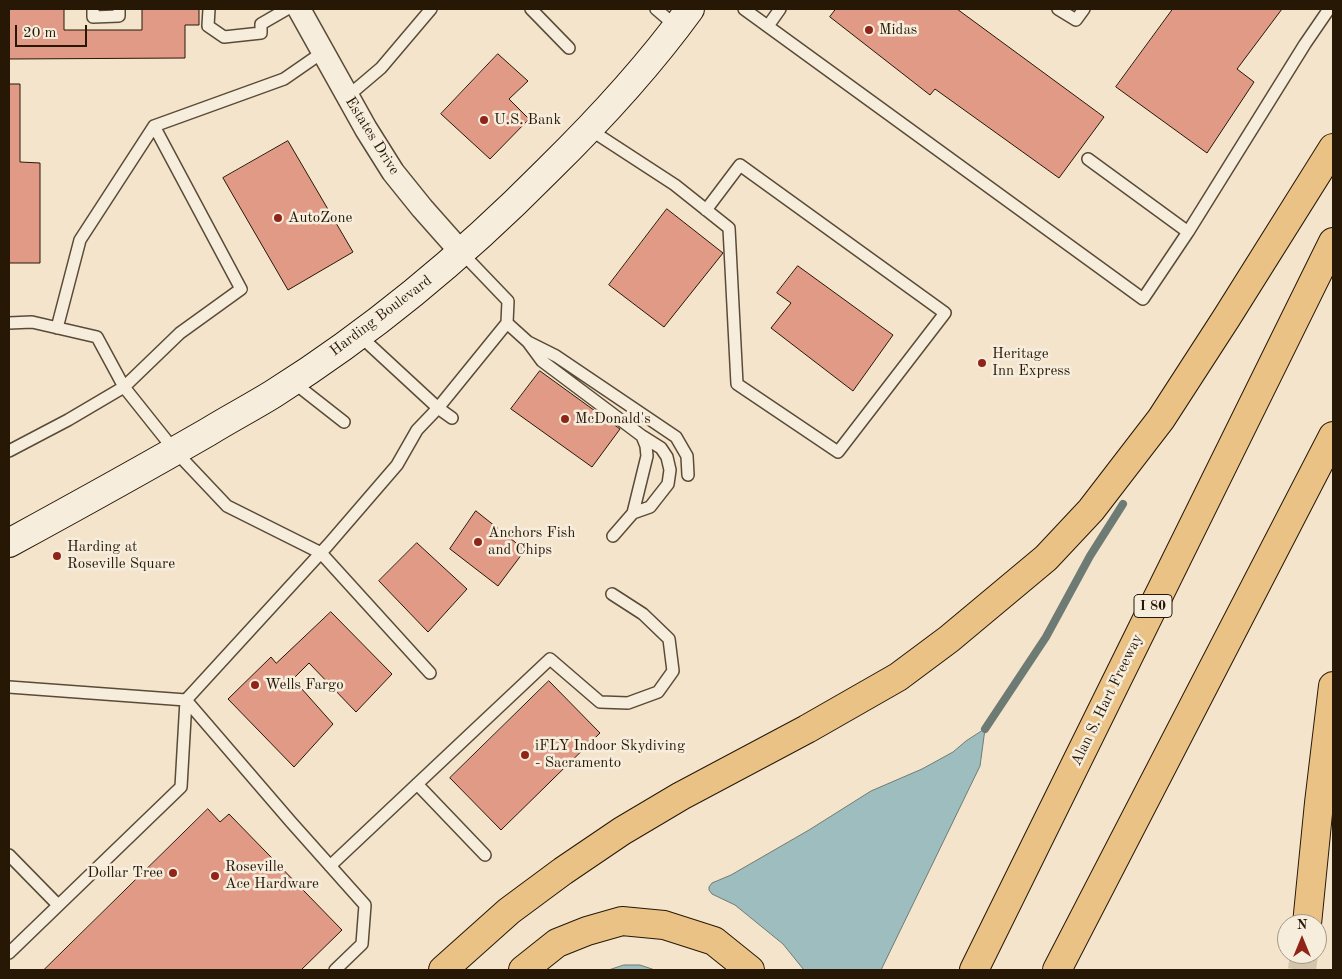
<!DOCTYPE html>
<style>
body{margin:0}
#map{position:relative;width:1342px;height:979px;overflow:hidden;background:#f3e4cb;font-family:"Old Standard TT",serif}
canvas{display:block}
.frame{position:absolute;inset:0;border:10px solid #271806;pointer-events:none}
.north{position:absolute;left:1277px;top:914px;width:50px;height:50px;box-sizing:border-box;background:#f7eddd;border:1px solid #a49887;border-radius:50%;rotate:0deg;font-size:14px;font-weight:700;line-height:20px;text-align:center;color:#271806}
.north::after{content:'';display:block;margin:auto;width:18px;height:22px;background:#8f2418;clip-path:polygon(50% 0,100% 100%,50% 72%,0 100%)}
.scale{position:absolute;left:15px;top:25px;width:72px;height:22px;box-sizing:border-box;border:2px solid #271806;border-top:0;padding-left:6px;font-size:15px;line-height:18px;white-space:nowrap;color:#271806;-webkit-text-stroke:4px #f7eddd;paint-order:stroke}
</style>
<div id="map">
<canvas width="1342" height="979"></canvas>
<div class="frame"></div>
<div class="north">N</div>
<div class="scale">20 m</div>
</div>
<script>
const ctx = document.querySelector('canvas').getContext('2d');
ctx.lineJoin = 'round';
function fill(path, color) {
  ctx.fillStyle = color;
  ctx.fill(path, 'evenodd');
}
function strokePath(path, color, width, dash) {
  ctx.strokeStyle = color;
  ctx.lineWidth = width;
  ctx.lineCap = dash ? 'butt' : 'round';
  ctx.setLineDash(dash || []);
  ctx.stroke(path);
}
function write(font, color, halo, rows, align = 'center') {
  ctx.font = font + ' "Old Standard TT",serif';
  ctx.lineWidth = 5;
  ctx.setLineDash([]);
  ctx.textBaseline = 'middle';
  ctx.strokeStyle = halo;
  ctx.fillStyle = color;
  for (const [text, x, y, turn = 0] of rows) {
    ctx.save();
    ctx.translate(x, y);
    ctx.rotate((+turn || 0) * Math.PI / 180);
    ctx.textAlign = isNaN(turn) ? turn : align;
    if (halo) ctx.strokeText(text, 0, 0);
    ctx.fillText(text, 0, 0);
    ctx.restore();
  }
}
const water = new Path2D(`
 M985 729 980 766 881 970H804L783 944 735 905 712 894 709 890V887L712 883 731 875 809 830 871 791 922 769 953 752 966 741Z
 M624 965H640L655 970H609Z`);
fill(water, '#9dbdbe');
strokePath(water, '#6e7b74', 1);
strokePath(new Path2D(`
 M985 729 1046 637 1090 556 1123 504`), '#6e7b74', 8);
const building = new Path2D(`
 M9 9H64V30H142V9H199V25H185V58L9 59Z
 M836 9H957L1104 117 1059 178 935 89 930 95 830 17Z
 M1173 9H1282L1237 69 1254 82 1207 153 1116 87Z
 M498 54 528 81 509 99 529 119 490 159 441 114Z
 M9 84H20V162L40 163V263H9Z
 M288 141 353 252 288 290 223 178Z
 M667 209 723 253 664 327 609 285Z
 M798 266 893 335 853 391 771 328 791 303 777 293Z
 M540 371 620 429 592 467 511 409Z
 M476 511 525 550 498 586 450 549Z
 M417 543 467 589 428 632 379 581Z
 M331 612 392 674 356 712 309 663 293 679 333 724 294 767 228 699 271 657 276 663Z
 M549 681 600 733 501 830 450 778Z
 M208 809 220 822 229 814 342 930 301 970H44Z`);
fill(building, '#e19a85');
strokePath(building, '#271806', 1);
strokePath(new Path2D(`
 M1302 970 1304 954`), '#d4c5ad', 28, [28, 14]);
const service = new Path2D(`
 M93 9V17L119 16V9
 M209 9 208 26 224 37 261 33V24L287 9
 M531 9 569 48
 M656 9 677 27
 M744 9 1143 299 1188 232 1305 44 1329 9
 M1058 9 1076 20 1084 9
 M768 26 780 9
 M348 96 381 68 431 9
 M589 129 675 185 729 228 737 384 838 452 945 313 740 165 706 210
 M1088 159 1188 232
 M9 323 32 322 97 337 124 387 175 451 227 506 321 553 430 673
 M507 323 528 342 556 356 676 437 687 456 688 475
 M57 328 80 240 154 126 284 79 323 52
 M359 335 438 408 452 418
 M528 342 542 361 642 436 661 448 667 457 670 470 668 484 650 507 633 513
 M293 382 344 422
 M9 451 68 420 124 387 180 333 241 289 154 126
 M613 536 633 513 647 456 646 446 642 436
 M9 687 186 700 291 822 365 905 362 944 335 970
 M417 784 485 855
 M9 855 58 905
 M330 866 550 659 600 702 628 703 658 692 673 671 669 639 643 614 612 594
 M9 953 181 787 186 700 328 545 397 465 417 430 438 408 507 323 508 301 461 252`);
const minor = new Path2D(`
 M299 9 366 129 393 172 422 208 461 252`);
const secondary = new Path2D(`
 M9 543C75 507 142 470 208 432 229 419 252 407 273 394 373 331 465 254 548 170 599 120 648 67 690 9`);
const motorway = new Path2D(`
 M1307 924 1319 803 1333 686
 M443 970 509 911 563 871 622 831 681 796 807 729 898 677 949 639 1046 558 1091 510 1161 419 1227 317 1333 148
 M523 970 557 943 587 931 622 921 664 925 714 941 750 970
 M974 970 1333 242
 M1057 970 1333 436`);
strokePath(service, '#5a4b37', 14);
strokePath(minor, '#5a4b37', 25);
strokePath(secondary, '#271806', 30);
strokePath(motorway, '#271806', 30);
strokePath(service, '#f7eddd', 11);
strokePath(minor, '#f7eddd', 22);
strokePath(secondary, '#f7eddd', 28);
strokePath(motorway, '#eac286', 28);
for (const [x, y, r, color] of [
 [869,30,5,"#8f2418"],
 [484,120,5,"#8f2418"],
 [278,218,5,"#8f2418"],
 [982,363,5,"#8f2418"],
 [565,419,5,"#8f2418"],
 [478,542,5,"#8f2418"],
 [57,556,5,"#8f2418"],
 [255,685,5,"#8f2418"],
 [525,755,5,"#8f2418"],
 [173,873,5,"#8f2418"],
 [215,876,5,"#8f2418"]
]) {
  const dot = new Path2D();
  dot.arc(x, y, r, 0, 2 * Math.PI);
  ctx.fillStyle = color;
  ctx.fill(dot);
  strokePath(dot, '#f7eddd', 2);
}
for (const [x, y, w] of [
 [1153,606,38]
]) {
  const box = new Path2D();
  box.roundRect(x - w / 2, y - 11.5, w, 23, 4);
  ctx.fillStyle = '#f7eddd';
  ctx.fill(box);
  strokePath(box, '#271806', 1);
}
write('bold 14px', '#271806', null, [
 ["I 80",1153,606]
]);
write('15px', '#271806', '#f7eddd', [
 ["Midas",879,30],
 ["U.S. Bank",494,120],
 ["AutoZone",288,218],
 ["Heritage",992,354],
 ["Inn Express",992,371],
 ["McDonald's",575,419],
 ["Anchors Fish",488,533],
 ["and Chips",488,550],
 ["Harding at",67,547],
 ["Roseville Square",67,564],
 ["Wells Fargo",265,685],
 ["iFLY Indoor Skydiving",535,746],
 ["- Sacramento",535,763],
 ["Roseville",225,867],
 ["Ace Hardware",225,884],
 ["Dollar Tree",163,873,"right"]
], 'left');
write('15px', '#271806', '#f7eddd', [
 ["Estates Drive",372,136,58],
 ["Harding Boulevard",381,316,-37],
 ["Alan S. Hart Freeway",1107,700,-64]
]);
</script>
